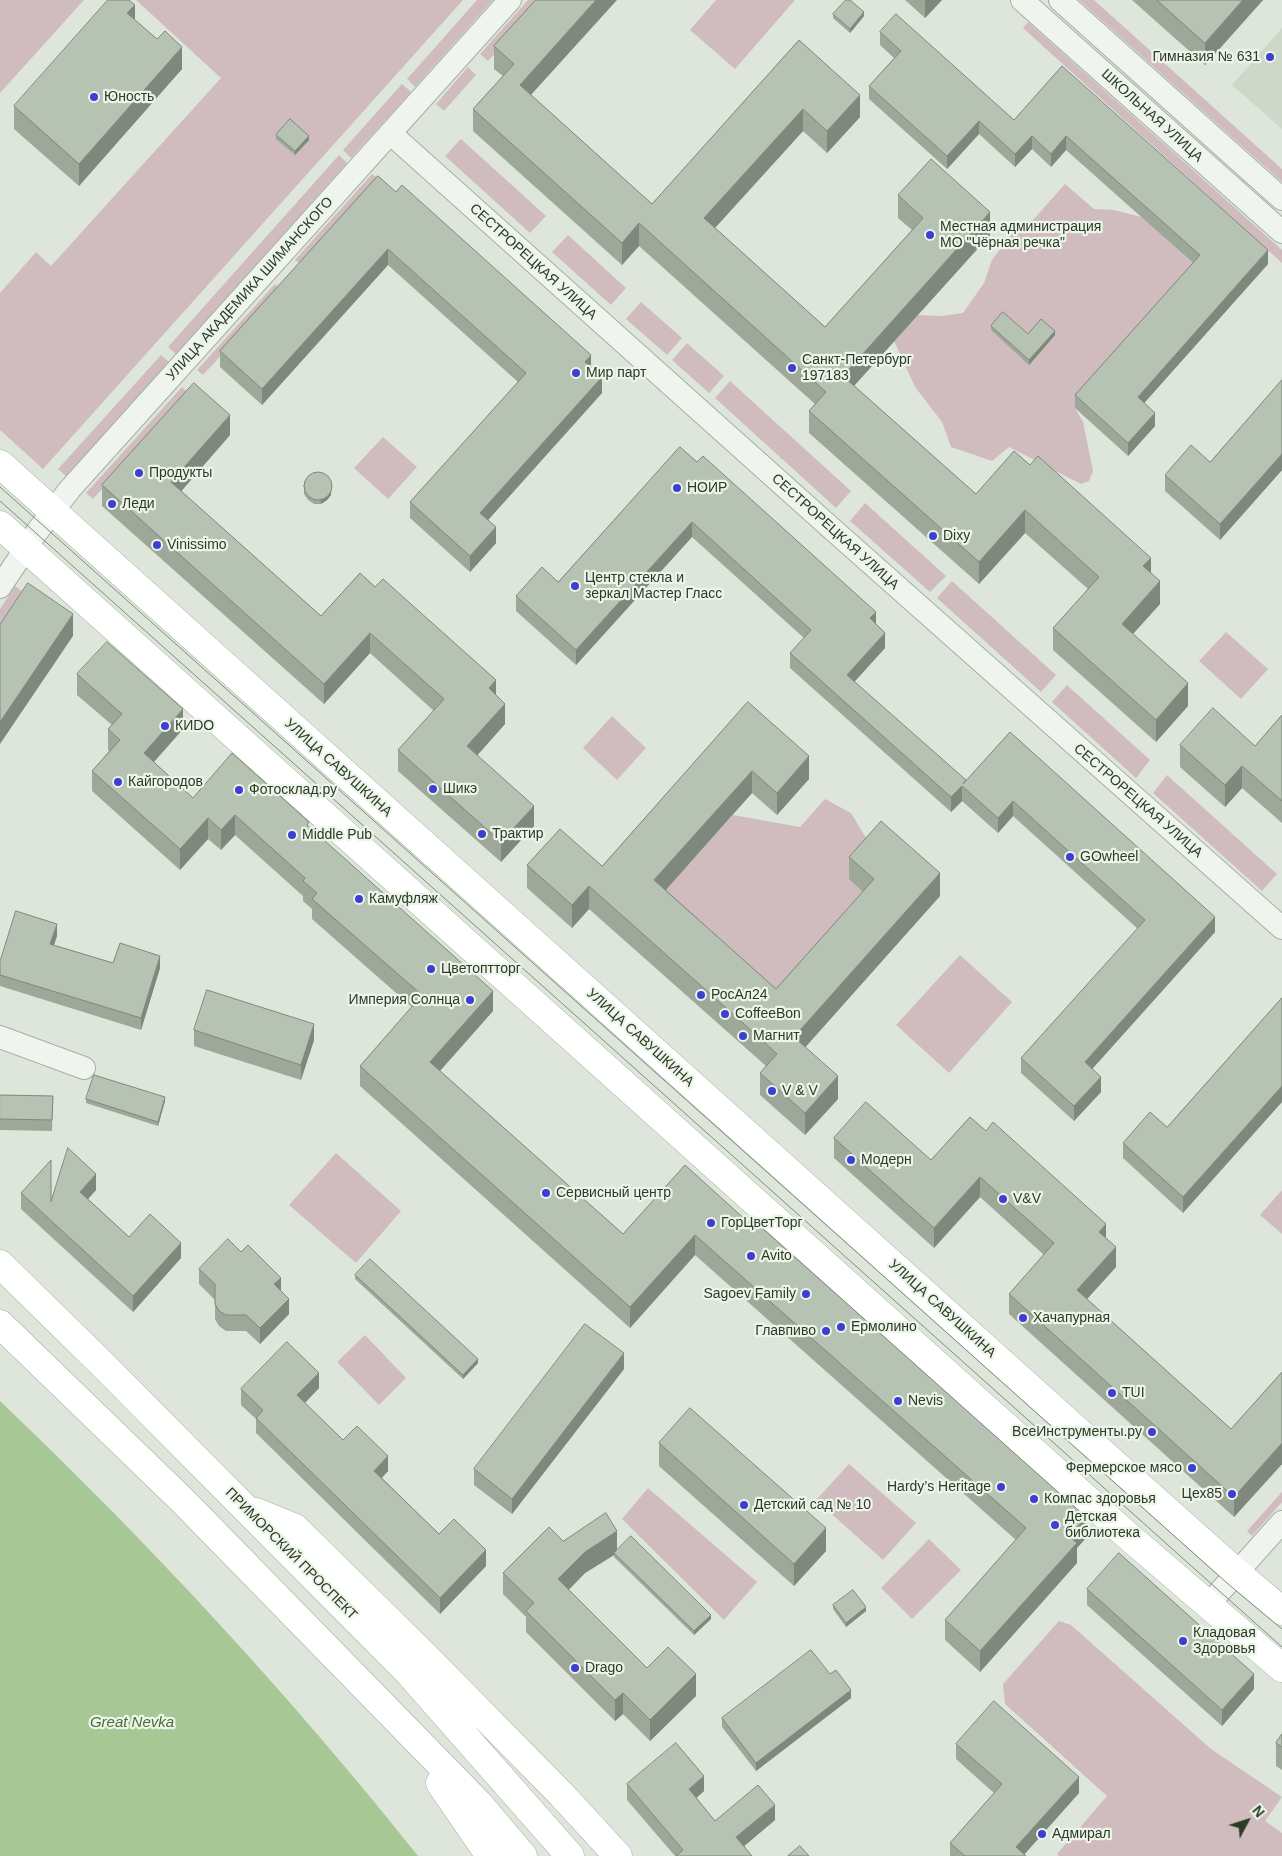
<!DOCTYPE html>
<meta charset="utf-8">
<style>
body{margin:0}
#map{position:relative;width:1282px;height:1856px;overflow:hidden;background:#dee6db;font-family:Arial,sans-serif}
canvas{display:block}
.north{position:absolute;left:1222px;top:1796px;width:50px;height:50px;-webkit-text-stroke:4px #edf4ea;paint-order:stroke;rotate:50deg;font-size:14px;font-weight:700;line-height:20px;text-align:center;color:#2a3c25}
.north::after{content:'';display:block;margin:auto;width:18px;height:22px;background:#2a3c25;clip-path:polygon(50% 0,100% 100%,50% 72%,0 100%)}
</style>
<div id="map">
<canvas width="1282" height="1856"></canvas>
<div class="north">N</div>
</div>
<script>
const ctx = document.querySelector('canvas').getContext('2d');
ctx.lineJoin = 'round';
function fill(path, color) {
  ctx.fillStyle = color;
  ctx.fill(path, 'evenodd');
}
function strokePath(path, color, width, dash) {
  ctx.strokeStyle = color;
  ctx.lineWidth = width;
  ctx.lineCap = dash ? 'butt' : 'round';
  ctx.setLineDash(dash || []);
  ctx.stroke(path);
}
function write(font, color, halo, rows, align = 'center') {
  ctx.font = font + ' Arial,sans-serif';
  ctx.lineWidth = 4.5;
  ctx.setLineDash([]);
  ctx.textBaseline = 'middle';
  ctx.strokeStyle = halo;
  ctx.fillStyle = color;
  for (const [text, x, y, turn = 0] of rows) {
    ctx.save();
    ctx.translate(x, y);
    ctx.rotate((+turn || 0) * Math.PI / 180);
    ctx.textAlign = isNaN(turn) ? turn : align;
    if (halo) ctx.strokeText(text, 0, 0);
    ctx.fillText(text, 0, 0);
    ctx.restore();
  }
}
fill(new Path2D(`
 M1282 28V129L1232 85Z`), '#cdd8c9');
fill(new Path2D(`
 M0 0H84L0 93Z
 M136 0H463L43 469 0 430V293L36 252 51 266 221 78Z
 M477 0H493L415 87 407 79Z
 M528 0H543L488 61 480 54Z
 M716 0H795L735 69 690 30Z
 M1079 0H1094L1282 169V182Z
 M1028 22 1282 250V263L1023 28Z
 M468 67 476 75 444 111 436 104Z
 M402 84 411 92 351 158 343 150Z
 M461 139 546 216 530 233 445 156Z
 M339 155 347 163 176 354 168 347Z
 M372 174 379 179 302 265 295 260Z
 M1065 184 1094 209 1114 210 1142 217 1199 269 1075 408 1083 422 1093 471 1089 481 1081 484 1009 447 992 461 951 447 942 422 915 387 894 341 918 315 942 316 963 313 984 283 992 260 1019 224 1033 220Z
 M568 235 626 288 611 305 552 252Z
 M275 284 281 290 203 375 197 370Z
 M641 302 682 338 667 355 626 319Z
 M687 343 724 376 709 393 672 360Z
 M161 355 169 362 66 476 58 469Z
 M730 381 851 491 836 508 715 398Z
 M182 387 189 393 93 499 86 493Z
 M383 437 417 467 388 499 354 468Z
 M865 503 946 576 930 592 850 521Z
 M952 581 1056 675 1041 692 937 598Z
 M15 586 22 591 0 625V609Z
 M1226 632 1268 669 1241 699 1199 661Z
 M1067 685 1150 760 1136 778 1052 702Z
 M612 716 646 748 617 780 583 748Z
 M1167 775 1277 874 1262 891 1153 793Z
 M825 799 851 813 874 851V901L776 1011 654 903 733 815 800 827Z
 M960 955 1012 1002 949 1073 896 1025Z
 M336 1153 401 1211 356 1263 289 1205Z
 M1282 1190V1234L1260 1215Z
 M365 1335 406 1378 379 1405 337 1362Z
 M849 1464 916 1523 883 1560 816 1500Z
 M648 1488 757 1582 724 1620 622 1519Z
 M1282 1492V1502L1252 1536 1247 1531Z
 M929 1539 961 1570 912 1619 881 1588Z
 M1059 1621 1071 1625 1211 1749 1282 1797 1265 1821 1282 1833V1856H1059L1057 1854 1107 1796 1005 1704 1003 1684Z`), '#d0bcbf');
fill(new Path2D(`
 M0 1401C149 1543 290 1695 418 1856H0Z`), '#a7c795');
const minor = new Path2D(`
 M1022 0 1282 232
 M1060 0 1282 199
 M390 133 831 528 1282 928
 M0 587 36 533 70 489 510 0
 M0 1037 84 1068
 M1208 1605 1282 1522`);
const major = new Path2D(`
 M0 464 1099 1450 1237 1573 1282 1611
 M0 525 1128 1536 1282 1668
 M0 1264 101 1363 409 1673 570 1856
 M0 1324 184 1502 479 1804 523 1856
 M256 1512 295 1528 424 1655 561 1794 618 1856
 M440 1783 490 1856`);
strokePath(minor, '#a4b0a1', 24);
strokePath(major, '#a1b29a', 29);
strokePath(minor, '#eff4ee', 22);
strokePath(major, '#fff', 28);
strokePath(new Path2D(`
 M0 487 1227 1583 1282 1629
 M0 501 1282 1647`), '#7b9075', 1);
fill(new Path2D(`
 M536 0 531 95 652 204 799 40 860 117 827 153 803 131 715 228 825 327 912 230 898 218V195L990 235 854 386 976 494 1014 451 1151 573 1160 604 1133 634 1188 706 1156 742 1053 650V628L1088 589 1025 533 979 584 809 433V411L815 404 639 246 622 265 473 131V109L503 76 494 69V46Z
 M905 0H942L925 18Z
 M1132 0H1263L1205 65Z
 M833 14 864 16 850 33 833 18Z
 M135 20 157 39 182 69 79 186 14 129V106Z
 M880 32 1014 120 1062 66 1268 264 1144 403 1155 426 1128 456 1075 408V395L1193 263 1066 150 1051 167 1032 149 1015 167 979 134 947 169 869 99V86L894 58 880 45Z
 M276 135 309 140 295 155 276 139Z
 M378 176 591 368 602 393 488 520 496 543 470 572 410 518V502L518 382 388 265 262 405 220 367V351Z
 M991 326 1028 334 1055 335 1029 365 991 330Z
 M1282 380V470L1220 540 1165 491V475L1210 462Z
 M230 435 181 491 321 616 360 573 496 695 505 724 477 755 534 826 501 862 398 771V750L434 711 370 653 324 704 102 506V485Z
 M680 447 876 624 885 648 854 682 966 781 1010 732 1215 932 1092 1069 1101 1092 1074 1121 1021 1073V1058L1138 929 1013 816 998 833 962 801 951 812 790 668V653L804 638 692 537 576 665 516 611V596L558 582Z
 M304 482 331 483V495L327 500 321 504H314L308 500 304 494Z
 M77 674 183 729 154 762 193 798 309 827 493 1011 440 1071 623 1234 685 1165 1086 1538 1077 1548V1563L980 1672 945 1640V1620L1016 1540 695 1255 630 1328 360 1086V1066L412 1007 312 919V909L303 901V896L235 835 221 850 208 839 180 870 92 791V771L109 751 108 750V729L112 725 77 695Z
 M748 702 809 779 777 815 752 793 666 890 776 989 863 892 849 879V857L940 896 805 1047 838 1099 805 1135 760 1095V1073L766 1066 589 909 572 928 527 888V865L602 866Z
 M1282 715V823L1242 788 1225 807 1180 767V745L1255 746Z
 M57 936 54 945 113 963 160 968 141 1030 0 986V962Z
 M1282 998 1183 1213 1123 1158V1143L1167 1127Z
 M194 1030 314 1040 301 1080 194 1046Z
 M0 1095 53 1096 52 1131 0 1130Z
 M86 1099 165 1101 158 1126 86 1103Z
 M970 1117 1106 1239 1116 1267 1087 1299 1231 1429 1282 1372V1464L1234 1517 1009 1314V1294L1044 1255 980 1197 934 1248 834 1158V1138L931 1160Z
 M96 1190 88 1199 129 1237 181 1258 133 1312 21 1209V1193L51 1201Z
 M199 1269 281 1291 289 1314 260 1344 246 1331H226L219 1326 215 1319V1300L199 1284Z
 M355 1275 478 1363 463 1379 355 1279Z
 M624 1369 512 1514 474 1485V1469Z
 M319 1388 305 1403 343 1440 388 1471 382 1478 439 1534 486 1566 440 1614 256 1433V1419L241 1405V1389Z
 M659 1443 826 1551 794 1586 659 1466Z
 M563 1541 617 1550 711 1619 694 1635 614 1557V1555L585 1573 569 1590 647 1668 696 1696 650 1741 623 1714 615 1721 526 1632V1617L503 1594V1573Z
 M1087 1589 1254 1689 1222 1726 1087 1605Z
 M833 1605 866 1611 846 1627 833 1609Z
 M830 1674 851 1698 756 1771 722 1727V1718Z
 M1282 1734V1770L1276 1766V1743Z
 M956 1744 1079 1793 1024 1854 1026 1856H950V1843L994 1793 956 1759Z
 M627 1784 704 1791 696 1798 715 1821 775 1820 744 1846 752 1856H675L627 1800Z`), '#9da899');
fill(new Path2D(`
 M596 0H617L520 107V85Z
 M925 0H942L925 18Z
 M1243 0H1263L1205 65V43Z
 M135 5V27L127 13Z
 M864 12V16L850 33V29Z
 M182 47V69L79 186V164Z
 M860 95V117L827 153V131Z
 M803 109V131L704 240V218Z
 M979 121V134L947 169V156Z
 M309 136V140L295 155V151Z
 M1032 136V149L1015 167V154Z
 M1066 136V150L1051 167V154Z
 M990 212V235L843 398V376Z
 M639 223V246L622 265V243Z
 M388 249V265L262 405V389Z
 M1268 250V264L1138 410V397Z
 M1055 331V335L1029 365V360Z
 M591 355V371L585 362Z
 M602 377V393L480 529V513Z
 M1155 413V426L1128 456V443Z
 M230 415V435L171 503V482Z
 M1282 454V470L1220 540V524Z
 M331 491V495L327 500 321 504V500Z
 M1025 510V533L979 584V562Z
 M692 522V537L576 665V650Z
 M496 527V543L470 572V556Z
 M1151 558V580L1143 566Z
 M1160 581V604L1122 646V624Z
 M876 612V627L870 618Z
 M73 614V636L0 744V722Z
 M370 633V653L324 704V684Z
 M885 633V648L847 690V675Z
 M496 680V700L489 688Z
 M1188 683V706L1156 742V720Z
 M505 704V724L467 767V746Z
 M183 709V729L144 773V753Z
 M809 756V779L777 815V793Z
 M1242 766V788L1225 807V785Z
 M752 771V793L654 903V880Z
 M962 786V801L951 812V797Z
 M1013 801V816L998 833V818Z
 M534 806V826L501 862V842Z
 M235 815V835L221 850V830Z
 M208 818V839L180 870V849Z
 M940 873V896L794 1060V1037Z
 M589 886V909L572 928V905Z
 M1215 917V932L1085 1077V1062Z
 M57 924V936L50 956V944Z
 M160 956V968L141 1030V1018Z
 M493 991V1011L430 1082V1062Z
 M314 1024V1040L301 1080V1065Z
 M838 1076V1099L805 1135V1113Z
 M1101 1077V1092L1074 1121V1106Z
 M1282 1086V1102L1183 1213V1197Z
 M165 1097V1101L158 1126V1122Z
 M96 1174V1190L80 1208V1192Z
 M980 1177V1197L934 1248V1228Z
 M1106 1224V1244L1099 1232Z
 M695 1235V1255L630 1328V1307Z
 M181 1243V1258L133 1312V1296Z
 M1116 1247V1267L1077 1310V1290Z
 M281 1278V1293L274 1284Z
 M289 1299V1314L260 1344V1328Z
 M624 1353V1369L512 1514V1499Z
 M478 1359V1363L463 1379V1375Z
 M319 1373V1388L297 1411V1395Z
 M1282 1443V1464L1234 1517V1497Z
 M388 1456V1471L374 1486V1471Z
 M1086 1517V1538L1077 1548V1563L980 1672V1651L1069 1536Z
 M826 1528V1551L794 1586V1564Z
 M617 1531V1553H614V1555L585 1573 558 1600V1579L585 1552Z
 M486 1550V1566L440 1614V1598Z
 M866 1607V1611L846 1627V1623Z
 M711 1615V1619L694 1635V1631Z
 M696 1674V1696L650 1741V1720Z
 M1254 1674V1689L1222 1726V1710Z
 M851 1690V1698L756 1771V1763Z
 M623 1693V1714L615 1721V1700Z
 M704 1776V1791L689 1805V1789Z
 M1079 1777V1793L1023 1856 1016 1847Z
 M775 1805V1820L736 1853V1837Z`), '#7f887d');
const building = new Path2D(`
 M108 0H129L135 5 127 13 157 39 165 31 182 47 79 164 14 106Z
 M536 0H596L520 85 652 204 799 40 860 95 827 131 803 109 704 218 825 327 923 218 898 195 931 159 990 212 843 376 976 494 1014 451 1030 465 1038 456 1151 558 1143 566 1160 581 1122 624 1188 683 1156 720 1053 628 1099 577 1025 510 979 562 809 411 826 392 639 223 622 243 473 109 514 64 494 46Z
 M846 0H850L864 12 850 29 833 14Z
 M1157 0H1243L1205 43Z
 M896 14 1014 120 1062 66 1268 250 1138 397 1155 413 1128 443 1075 395 1200 255 1066 136 1051 154 1032 136 1015 154 979 121 947 156 869 86 901 51 880 32Z
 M290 119 309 136 295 151 276 135Z
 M378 176 396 192 402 185 591 355 585 362 602 377 480 513 496 527 470 556 410 502 526 373 388 249 262 389 220 351Z
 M1003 312 1028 334 1041 319 1055 331 1029 360 991 326Z
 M1282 380V454L1220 524 1165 475 1191 445 1210 462Z
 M194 383 230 415 171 482 321 616 360 573 375 587 383 579 496 680 489 688 505 704 467 746 534 806 501 842 398 750 444 699 370 633 324 684 102 485Z
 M680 447 697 462 703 456 876 612 870 618 885 633 847 675 966 780 963 784 1010 732 1215 917 1085 1062 1101 1077 1074 1106 1021 1058 1145 920 1013 801 998 818 962 786 951 797 790 653 811 630 692 522 576 650 516 596 542 567 558 582Z
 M304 486a14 14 0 1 1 28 0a14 14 0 1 1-28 0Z
 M28 583 73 614 0 722V625Z
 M107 642 183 709 144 753 193 798 232 753 309 822 307 825 493 991 430 1062 623 1234 685 1165 749 1223 752 1219 1086 1517 1069 1536 1077 1543 980 1651 945 1620 1026 1528 695 1235 630 1307 360 1066 422 995 312 899 317 893 303 881 305 878 235 815 221 830 208 818 180 849 92 771 120 740 108 729 122 714 77 674Z
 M748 702 809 756 777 793 752 771 654 880 776 989 874 879 849 857 881 821 940 873 794 1037 838 1076 805 1113 760 1073 777 1054 762 1040 589 886 572 905 527 865 560 829 602 866Z
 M1213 708 1255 746 1282 715V801L1242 766 1225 785 1180 745Z
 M16 911 57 924 50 944 113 963 120 943 160 956 141 1018 0 975V962Z
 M207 990 314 1024 301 1065 194 1030Z
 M1282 998V1086L1183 1197 1123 1143 1150 1112 1167 1127Z
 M94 1075 165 1097 158 1122 86 1099Z
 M0 1095 53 1096 52 1120 0 1119Z
 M866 1102 931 1160 970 1117 986 1131 993 1122 1106 1224 1099 1232 1116 1247 1077 1290 1231 1429 1282 1372V1443L1234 1497 1009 1294 1054 1243 980 1177 934 1228 834 1138Z
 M68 1148 96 1174 80 1192 129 1237 150 1214 181 1243 133 1296 21 1193 51 1160V1201Z
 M228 1239 241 1252 248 1245 281 1278 274 1284 289 1299 260 1328 246 1315H226L219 1311 215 1304V1284L199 1269Z
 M370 1259 478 1359 463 1375 355 1275Z
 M585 1324 624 1353 512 1499 474 1469Z
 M287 1342 319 1373 297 1395 343 1440 357 1426 388 1456 374 1471 439 1534 454 1519 486 1550 440 1598 256 1418 263 1410 241 1389Z
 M690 1408 826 1528 794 1564 659 1443Z
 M606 1513 617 1531 585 1552 558 1579 647 1668 668 1647 696 1674 650 1720 623 1693 615 1700 526 1611 534 1603 503 1573 549 1527 563 1541Z
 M631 1536 711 1615 694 1631 614 1553Z
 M1119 1553 1254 1674 1222 1710 1087 1589Z
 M853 1590 866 1607 846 1623 833 1605Z
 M811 1650 830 1674 836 1670 851 1690 756 1763 722 1718Z
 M994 1701 1079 1777 1016 1847 1026 1856H965L950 1843 1002 1784 956 1744Z
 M1282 1734V1747L1276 1743Z
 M676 1743 704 1776 689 1789 715 1821 758 1785 775 1805 736 1837 752 1856H676L683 1850 627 1784Z
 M800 1846 809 1856H788Z`);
fill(building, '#b6c3b2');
strokePath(building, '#7f887d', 1);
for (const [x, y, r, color] of [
 [1270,57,5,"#3c3fcf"],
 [94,97,5,"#3c3fcf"],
 [930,235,5,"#3c3fcf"],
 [792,368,5,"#3c3fcf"],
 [576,373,5,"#3c3fcf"],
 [139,473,5,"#3c3fcf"],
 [677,488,5,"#3c3fcf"],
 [112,504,5,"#3c3fcf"],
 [933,536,5,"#3c3fcf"],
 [157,545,5,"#3c3fcf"],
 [575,586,5,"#3c3fcf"],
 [165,726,5,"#3c3fcf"],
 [118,782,5,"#3c3fcf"],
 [433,789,5,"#3c3fcf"],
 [239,790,5,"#3c3fcf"],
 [482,834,5,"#3c3fcf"],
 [292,835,5,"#3c3fcf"],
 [1070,857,5,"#3c3fcf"],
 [359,899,5,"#3c3fcf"],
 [431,969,5,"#3c3fcf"],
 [701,995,5,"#3c3fcf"],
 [470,1000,5,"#3c3fcf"],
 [725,1014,5,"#3c3fcf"],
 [743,1036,5,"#3c3fcf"],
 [772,1091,5,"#3c3fcf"],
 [851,1160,5,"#3c3fcf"],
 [546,1193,5,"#3c3fcf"],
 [1003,1199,5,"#3c3fcf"],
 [711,1223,5,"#3c3fcf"],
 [751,1256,5,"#3c3fcf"],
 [806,1294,5,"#3c3fcf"],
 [1023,1318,5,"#3c3fcf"],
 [841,1327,5,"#3c3fcf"],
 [826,1331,5,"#3c3fcf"],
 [1112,1393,5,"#3c3fcf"],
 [898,1401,5,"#3c3fcf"],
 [1152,1432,5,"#3c3fcf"],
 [1192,1468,5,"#3c3fcf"],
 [1001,1487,5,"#3c3fcf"],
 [1232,1494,5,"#3c3fcf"],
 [1034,1499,5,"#3c3fcf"],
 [744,1505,5,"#3c3fcf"],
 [1055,1525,5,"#3c3fcf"],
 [1183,1641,5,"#3c3fcf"],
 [575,1668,5,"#3c3fcf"],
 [1042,1834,5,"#3c3fcf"]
]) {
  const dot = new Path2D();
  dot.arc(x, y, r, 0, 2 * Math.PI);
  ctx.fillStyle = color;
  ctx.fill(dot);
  strokePath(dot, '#edf4ea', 2);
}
write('14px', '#2a3c25', '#edf4ea', [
 ["Гимназия № 631",1260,57,"right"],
 ["Юность",104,97],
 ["Местная администрация",940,227],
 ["МО \"Чёрная речка\"",940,243],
 ["Санкт-Петербург",802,360],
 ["197183",802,376],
 ["Мир парт",586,373],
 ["Продукты",149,473],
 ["НОИР",687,488],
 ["Леди",122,504],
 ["Dixy",943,536],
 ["Vinissimo",167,545],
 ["Центр стекла и",585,578],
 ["зеркал Мастер Гласс",585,594],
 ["КИDO",175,726],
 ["Кайгородов",128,782],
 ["Шикэ",443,789],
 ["Фотосклад.ру",249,790],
 ["Трактир",492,834],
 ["Middle Pub",302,835],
 ["GOwheel",1080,857],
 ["Камуфляж",369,899],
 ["Цветоптторг",441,969],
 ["РосАл24",711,995],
 ["Империя Солнца",460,1000,"right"],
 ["CoffeeBon",735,1014],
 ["Магнит",753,1036],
 ["V & V",782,1091],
 ["Модерн",861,1160],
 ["Сервисный центр",556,1193],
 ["V&V",1013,1199],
 ["ГорЦветТорг",721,1223],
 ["Avito",761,1256],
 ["Sagoev Family",796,1294,"right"],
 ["Хачапурная",1033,1318],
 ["Ермолино",851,1327],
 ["Главпиво",816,1331,"right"],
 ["TUI",1122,1393],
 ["Nevis",908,1401],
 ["ВсеИнструменты.ру",1142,1432,"right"],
 ["Фермерское мясо",1182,1468,"right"],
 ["Hardy’s Heritage",991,1487,"right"],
 ["Цех85",1222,1494,"right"],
 ["Компас здоровья",1044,1499],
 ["Детский сад № 10",754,1505],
 ["Детская",1065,1517],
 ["библиотека",1065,1533],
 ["Кладовая",1193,1633],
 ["Здоровья",1193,1649],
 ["Drago",585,1668],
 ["Адмирал",1052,1834]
], 'left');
write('14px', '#2a3c25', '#edf4ea', [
 ["ШКОЛЬНАЯ УЛИЦА",1152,116,42],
 ["СЕСТРОРЕЦКАЯ УЛИЦА",533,262,42],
 ["УЛИЦА АКАДЕМИКА ШИМАНСКОГО",250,289,-48],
 ["СЕСТРОРЕЦКАЯ УЛИЦА",835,532,42],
 ["УЛИЦА САВУШКИНА",338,768,42],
 ["СЕСТРОРЕЦКАЯ УЛИЦА",1138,801,41],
 ["УЛИЦА САВУШКИНА",640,1038,42],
 ["УЛИЦА САВУШКИНА",942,1309,42],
 ["ПРИМОРСКИЙ ПРОСПЕКТ",291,1554,45]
]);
write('italic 15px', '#44702f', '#edf4ea', [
 ["Great Nevka",132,1723]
]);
</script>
